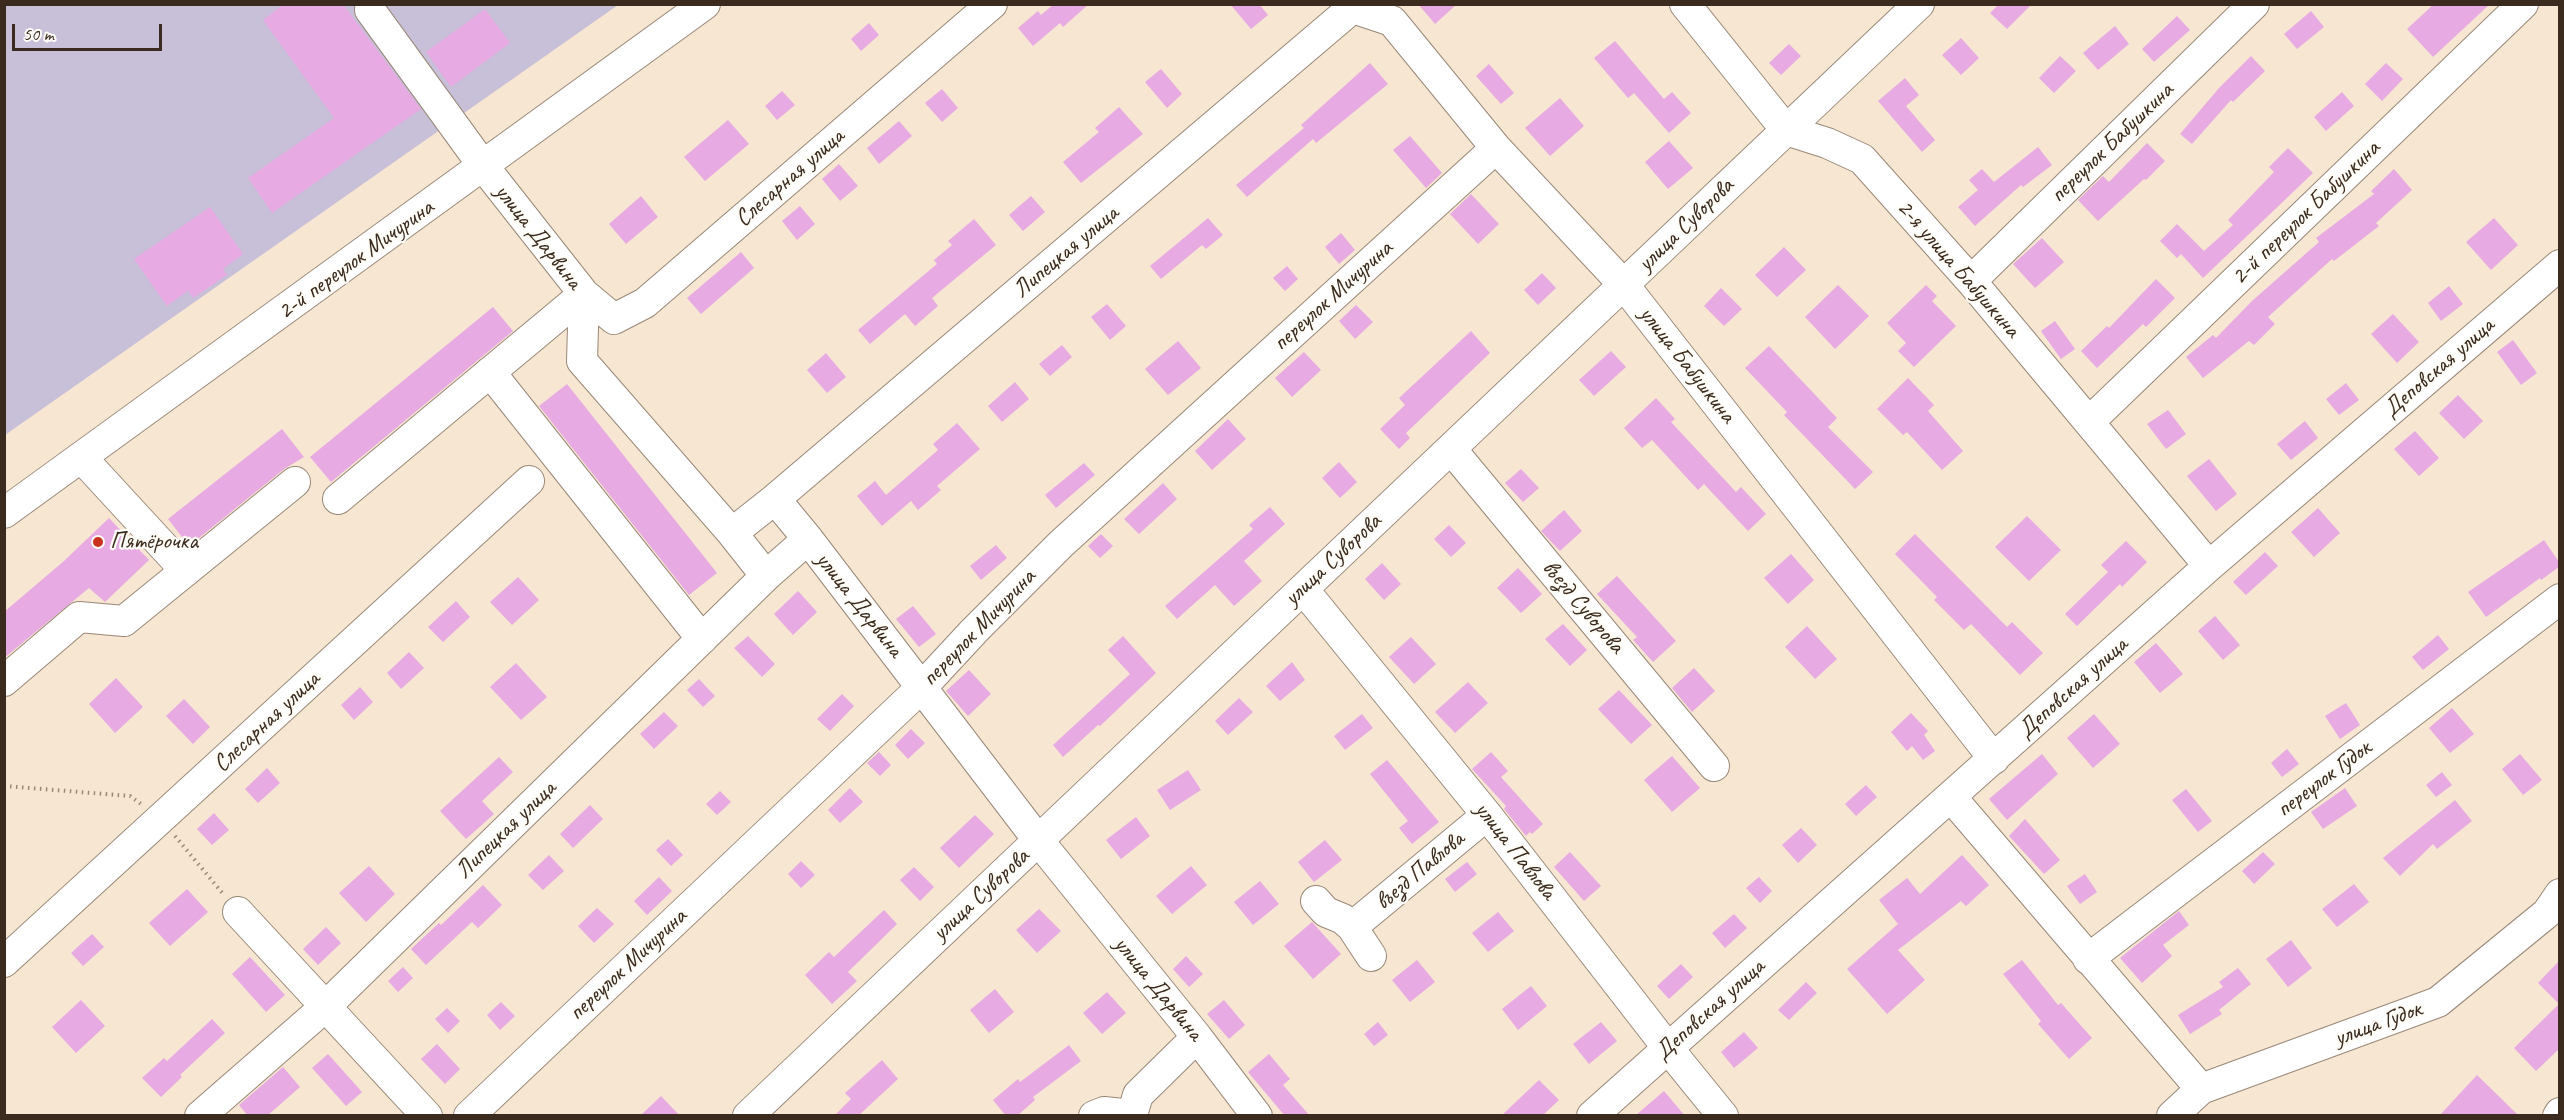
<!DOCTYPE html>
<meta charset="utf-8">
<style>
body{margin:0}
#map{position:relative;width:2564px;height:1120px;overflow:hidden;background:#f7e6d2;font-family:Caveat,sans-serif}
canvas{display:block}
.frame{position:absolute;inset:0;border:6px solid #3b2a1e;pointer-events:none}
.scale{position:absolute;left:12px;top:24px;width:150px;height:27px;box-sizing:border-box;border:3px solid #3b2a1e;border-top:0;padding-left:8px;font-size:18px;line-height:21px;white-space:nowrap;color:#3b2a1e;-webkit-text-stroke:4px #fdfcf7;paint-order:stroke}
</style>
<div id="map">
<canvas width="2564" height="1120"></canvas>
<div class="frame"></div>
<div class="scale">50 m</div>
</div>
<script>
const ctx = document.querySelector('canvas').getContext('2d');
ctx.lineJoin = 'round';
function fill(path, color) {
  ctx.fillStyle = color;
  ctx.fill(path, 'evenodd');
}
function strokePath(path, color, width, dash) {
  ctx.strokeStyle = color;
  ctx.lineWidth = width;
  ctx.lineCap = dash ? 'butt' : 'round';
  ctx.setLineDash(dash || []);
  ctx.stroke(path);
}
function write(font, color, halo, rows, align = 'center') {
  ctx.font = font + ' Caveat,sans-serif';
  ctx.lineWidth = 4.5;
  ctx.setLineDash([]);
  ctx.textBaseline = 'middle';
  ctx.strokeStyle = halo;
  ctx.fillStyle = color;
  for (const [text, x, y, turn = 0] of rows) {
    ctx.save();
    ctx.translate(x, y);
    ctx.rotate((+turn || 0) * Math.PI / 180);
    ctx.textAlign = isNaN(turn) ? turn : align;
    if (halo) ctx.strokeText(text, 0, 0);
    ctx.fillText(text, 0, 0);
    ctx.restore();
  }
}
fill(new Path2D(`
 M5 5H618L5 435Z`), '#c8bfd8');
fill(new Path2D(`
 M284 4H343L421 109 272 213 248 178 334 118 263 20Z
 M1054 4H1089L1063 27 1060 23 1033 46 1018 28 1038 11 1041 15Z
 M1230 4H1259L1268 15 1251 29Z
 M1418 4H1457L1435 24Z
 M1999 4H2032L2007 29 1990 13Z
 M2434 4H2490L2433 57 2407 29Z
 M485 9 510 43 451 87 426 52Z
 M2311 11 2324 27 2297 49 2284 34Z
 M2177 16 2190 30 2154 62 2142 49Z
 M869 23 879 35 861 51 851 39Z
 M2115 26 2129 44 2098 70 2083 53Z
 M1961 38 1979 58 1961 75 1942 55Z
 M1615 41 1664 99 1672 92 1691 113 1669 133 1634 93 1628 98 1594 58Z
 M1789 44 1801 56 1781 75 1769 63Z
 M2060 56 2076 71 2054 93 2039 78Z
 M2251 56 2265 71 2233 102 2231 100 2192 144 2180 134 2219 88Z
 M1370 63 1388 84 1316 143 1313 139 1247 197 1236 185 1304 128 1301 125Z
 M2386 63 2403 79 2382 101 2365 84Z
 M1489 64 1514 93 1501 104 1476 76Z
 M1161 69 1182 94 1167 108 1145 82Z
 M1905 78 1919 95 1906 106 1935 140 1922 152 1878 101Z
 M942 89 958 108 942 122 925 103Z
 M782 91 795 105 777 120 765 106Z
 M2342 92 2354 106 2326 131 2314 117Z
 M1560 98 1584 126 1550 156 1525 128Z
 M1119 107 1143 134 1081 183 1063 162 1099 132 1095 128Z
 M728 120 749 144 705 181 684 157Z
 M899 121 912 136 879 164 867 148Z
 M1410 136 1442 173 1426 188 1393 150Z
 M1669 141 1693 168 1668 189 1645 162Z
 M2147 143 2165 161 2146 180 2144 179 2098 221 2078 200 2103 176 2109 182Z
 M2038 147 2052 165 2023 187 2021 185 1975 226 1958 207 1978 190 1969 180 1982 169 1994 182Z
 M2288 148 2313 173 2203 278 2181 254 2177 258 2160 241 2177 224 2204 251 2233 225 2228 220 2274 172 2269 167Z
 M839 164 858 186 840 201 822 179Z
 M2394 169 2412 190 2376 223 2379 226 2334 261 2332 259 2268 317 2275 324 2254 345 2249 341 2203 378 2186 357 2213 335 2216 338 2252 301 2319 242 2316 238 2374 194 2371 191Z
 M1471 194 1499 224 1478 244 1450 214Z
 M641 196 658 217 626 244 609 224Z
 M1031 196 1045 212 1023 231 1009 215Z
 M800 206 815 224 797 240 782 221Z
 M210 207 243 254 223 269 227 275 193 298 188 291 167 306 134 259Z
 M1208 218 1223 235 1206 249 1202 245 1161 279 1150 266Z
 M2494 218 2518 245 2491 270 2466 242Z
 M974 219 996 245 932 298 938 306 915 326 905 314 870 344 858 330 937 264 934 260 952 245 948 241Z
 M1341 233 1355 250 1339 264 1325 247Z
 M2042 238 2064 262 2035 288 2013 264Z
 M1784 247 1806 270 1777 297 1755 275Z
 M741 252 754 268 701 314 687 298Z
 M1287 266 1298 279 1285 291 1273 278Z
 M1542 273 1556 288 1538 305 1524 290Z
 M2156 279 2175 298 2146 327 2143 324 2097 368 2081 351 2107 326 2109 328Z
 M1838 285 1869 316 1835 349 1805 317Z
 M1926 285 1937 296 1932 301 1956 326 1914 367 1898 351 1906 343 1887 323Z
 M2449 286 2463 304 2441 321 2428 303Z
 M1721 288 1742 309 1724 326 1704 306Z
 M1107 304 1126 326 1110 340 1091 317Z
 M1356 305 1373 322 1355 339 1339 321Z
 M493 307 513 331 331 482 310 457Z
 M2393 314 2419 342 2397 363 2371 334Z
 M2055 321 2075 349 2061 359 2041 331Z
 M1471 331 1490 353 1406 433 1410 438 1399 449 1380 429 1405 405 1399 398Z
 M2513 340 2537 373 2521 385 2497 352Z
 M1178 341 1201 368 1168 395 1145 369Z
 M1062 345 1072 357 1050 376 1039 364Z
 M1769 346 1837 418 1828 427 1873 472 1855 489 1784 415 1787 412 1745 368Z
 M1611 351 1626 367 1594 396 1579 380Z
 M1304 352 1321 370 1292 397 1275 378Z
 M826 353 846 377 827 393 807 370Z
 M1908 378 1934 405 1928 411 1963 451 1942 470 1907 432 1903 435 1877 409Z
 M1015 382 1029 399 1002 422 988 406Z
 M2346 383 2359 400 2339 415 2326 399Z
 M567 384 717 573 689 595 539 406Z
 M2458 395 2483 421 2464 439 2439 413Z
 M1656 398 1675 419 1671 422 1736 492 1741 487 1766 514 1748 531 1704 484 1698 490 1652 440 1642 448 1624 428Z
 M2168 410 2186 434 2166 449 2147 424Z
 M1228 419 1246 439 1212 470 1195 451Z
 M2305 421 2318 438 2291 460 2277 444Z
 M957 423 980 449 937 486 941 490 918 510 911 501 882 526 857 496 875 481 886 495 938 450 933 444Z
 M282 429 304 457 284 469 189 546 168 519Z
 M2415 431 2439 458 2419 476 2394 449Z
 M2209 459 2237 494 2216 511 2187 476Z
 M1339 462 1357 482 1340 498 1322 478Z
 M1084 463 1095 475 1056 508 1045 495Z
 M1521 469 1539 488 1523 502 1505 483Z
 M1163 483 1177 499 1139 534 1124 519Z
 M1270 507 1285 524 1244 561 1262 581 1234 606 1215 585 1177 619 1165 606 1253 529 1249 525Z
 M2318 508 2340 533 2314 557 2291 532Z
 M1564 510 1582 531 1560 551 1541 531Z
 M2027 516 2061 550 2029 581 1995 547Z
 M109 518 149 560 105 602 89 588 4 658V612L64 561Z
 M1449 525 1466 543 1451 557 1434 539Z
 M1101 534 1113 546 1100 558 1088 546Z
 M1915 534 2007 627 2012 622 2043 653 2020 675 1971 624 1964 630 1934 600 1937 597 1895 554Z
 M2544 540 2559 562V567L2541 580 2540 578 2486 617 2468 592Z
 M2126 541 2147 562 2122 587 2120 584 2077 626 2065 614 2108 572 2101 565Z
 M996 545 1007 558 981 580 970 566Z
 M2265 552 2278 566 2246 595 2233 582Z
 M1791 554 1814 580 1788 604 1764 578Z
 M1382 563 1401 584 1384 600 1365 579Z
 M1518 568 1542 594 1521 613 1497 588Z
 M1617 576 1676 641 1653 662 1633 640 1637 637 1597 594Z
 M518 577 539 600 512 625 490 602Z
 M798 591 817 612 793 635 774 614Z
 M456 601 470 617 443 642 428 627Z
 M913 606 936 634 919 647 896 619Z
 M2215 616 2240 645 2223 660 2198 631Z
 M1563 624 1587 650 1570 666 1545 639Z
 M1807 626 1837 659 1815 679 1785 647Z
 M2438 635 2449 649 2423 670 2412 657Z
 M748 636 775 664 762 677 734 648Z
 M1123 636 1156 673 1100 726 1098 725 1063 757 1053 745 1130 674 1108 650Z
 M1411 637 1436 664 1414 684 1389 657Z
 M2156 643 2183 674 2160 693 2134 662Z
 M409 652 424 668 401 689 387 673Z
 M1292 662 1305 680 1280 701 1266 686Z
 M516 663 547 697 521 720 490 687Z
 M1694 668 1715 691 1692 712 1672 688Z
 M969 670 991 694 968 716 946 691Z
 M116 678 143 707 115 733 89 704Z
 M699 679 715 696 703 707 687 690Z
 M1468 682 1488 703 1455 733 1435 712Z
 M360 687 373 702 354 720 341 705Z
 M1619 690 1652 725 1631 744 1598 709Z
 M842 694 854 706 830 731 817 719Z
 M1239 698 1253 712 1228 735 1215 721Z
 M184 699 210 727 193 744 166 716Z
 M2346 703 2360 725 2340 739 2325 716Z
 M2452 708 2474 734 2450 753 2429 728Z
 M664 712 678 726 654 749 640 734Z
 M1911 713 1928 731 1924 735 1935 751 1923 760 1912 746 1907 751 1891 732Z
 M1362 714 1373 728 1345 750 1334 736Z
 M2094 714 2120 744 2093 768 2067 738Z
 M911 729 925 743 908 759 895 745Z
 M2287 749 2299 764 2282 777 2271 763Z
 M879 752 891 765 880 776 867 763Z
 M1491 752 1508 771 1501 777 1543 824 1532 834 1530 832 1526 836 1504 809 1506 806 1472 769Z
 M2042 754 2058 774 2007 820 1989 799Z
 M2520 754 2542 780 2523 795 2502 769Z
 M1672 756 1700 788 1672 812 1644 780Z
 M499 757 513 772 482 801 494 814 466 839 440 811Z
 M1387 760 1439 822 1412 844 1399 828 1408 821 1370 774Z
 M267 768 280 783 258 803 245 789Z
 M1188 770 1201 790 1170 810 1157 790Z
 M2442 772 2452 785 2436 797 2426 785Z
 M1866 785 1877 797 1856 816 1845 804Z
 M850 788 863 802 840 823 828 810Z
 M2345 788 2357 806 2323 829 2311 812Z
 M2186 789 2212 821 2198 832 2172 800Z
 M720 791 731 802 717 815 706 804Z
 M2455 800 2472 821 2437 849 2433 844 2400 876 2383 858Z
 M590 805 603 819 573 848 560 834Z
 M214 813 229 830 212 845 197 829Z
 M975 815 994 834 959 868 940 848Z
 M1136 817 1150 836 1121 859 1106 840Z
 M2025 819 2060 860 2044 874 2009 836Z
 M1801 828 1817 845 1798 863 1782 845Z
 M668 839 683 855 671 866 656 850Z
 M1325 840 1342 860 1314 882 1298 862Z
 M1570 852 1601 886 1584 901 1554 867Z
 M2263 852 2275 864 2254 884 2242 871Z
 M549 855 564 871 543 890 528 875Z
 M1962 855 1989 885 1966 906 1961 901 1898 950 1925 980 1887 1014 1847 969 1898 924 1879 900 1907 878 1920 894Z
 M801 861 815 875 801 888 788 874Z
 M1467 862 1477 874 1455 892 1445 879Z
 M369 866 395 894 366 922 339 893Z
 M1191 866 1207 885 1172 914 1156 896Z
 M914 867 934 887 920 901 900 880Z
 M2085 874 2097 892 2080 904 2067 886Z
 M659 877 672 891 647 915 634 901Z
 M1759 877 1772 891 1760 903 1746 888Z
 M1260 881 1279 904 1253 925 1234 902Z
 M2354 884 2369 902 2337 927 2322 909Z
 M483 885 502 905 478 928 472 922 426 965 411 949 439 923 441 925Z
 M187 889 208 912 170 946 149 923Z
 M597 908 614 924 594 943 578 926Z
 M1039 909 1061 931 1037 953 1016 930Z
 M884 910 897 924 848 972 857 981 832 1004 805 975 829 952 834 957Z
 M2179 911 2189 925 2163 945 2172 956 2142 983 2120 958Z
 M1498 912 1514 931 1488 952 1472 933Z
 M1734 914 1747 928 1725 948 1712 933Z
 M1312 922 1341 954 1313 979 1284 946Z
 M326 927 341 943 318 965 303 949Z
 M92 934 104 947 83 966 71 953Z
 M2291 940 2312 968 2288 987 2266 959Z
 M1186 956 1203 974 1189 987 1173 969Z
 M250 957 285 995 266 1012 232 974Z
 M1417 960 1435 982 1410 1002 1392 980Z
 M2022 960 2058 1005 2061 1003 2092 1038 2069 1059 2038 1024 2041 1021 2003 974Z
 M2559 961V1049L2536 1071 2514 1048 2559 1004 2538 983Z
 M1681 964 1693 977 1669 999 1657 986Z
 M403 967 413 978 398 992 388 981Z
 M2238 968 2251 984 2219 1010 2222 1014 2190 1034 2178 1015 2223 987 2219 982Z
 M1806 982 1817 993 1789 1020 1778 1010Z
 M1531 986 1547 1006 1518 1030 1502 1009Z
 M995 989 1014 1012 989 1033 970 1010Z
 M1107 992 1126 1013 1102 1034 1083 1013Z
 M81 1000 105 1026 76 1053 52 1027Z
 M1224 1000 1245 1025 1229 1039 1207 1014Z
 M501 1002 515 1016 500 1030 487 1015Z
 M447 1008 460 1021 448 1033 435 1019Z
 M212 1019 225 1033 180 1075 182 1077 161 1097 142 1078 164 1058 167 1061Z
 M1378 1022 1388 1035 1374 1046 1364 1034Z
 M1601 1022 1617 1041 1589 1064 1573 1044Z
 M1744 1032 1758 1048 1734 1068 1721 1052Z
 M437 1044 460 1069 445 1084 421 1059Z
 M1069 1045 1081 1061 1033 1097 1035 1100 1017 1116H1006L993 1100 1018 1079 1020 1082Z
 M328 1054 362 1092 346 1106 312 1068Z
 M1269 1054 1290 1079 1283 1085 1310 1116H1285L1248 1072Z
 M882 1060 898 1079 858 1116H834L851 1099 845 1093Z
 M283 1067 300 1087 267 1116H248L239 1105Z
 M2477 1075 2519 1116H2439Z
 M1539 1080 1559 1100 1542 1116H1501Z
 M1664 1091 1685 1116H1635Z
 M661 1096 680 1116H640Z`), '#e7aae3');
const minor = new Path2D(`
 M371 4 370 10 484 167 584 294 582 361 732 533 775 499 808 539 1038 840 1197 1037 1257 1116
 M1349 4 1353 8 1392 21 1496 148 1624 285 1994 759
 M1685 4 1786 130 1827 143 1862 159 1971 281 2209 566
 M1971 281 2254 4
 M490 372 702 639
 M2089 422 2523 4
 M1451 449 1714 766
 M81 457 186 571
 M338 499 584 294 614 319 645 303 992 4
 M775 499 1357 4
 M4 513 705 4
 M732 533 766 576
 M1303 589 1487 815 1667 1047 1723 1116
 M4 681 79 617 124 621 295 482
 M1951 797 2201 1089
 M1316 901 1326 912 1343 919 1352 927 1371 956
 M238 912 427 1116
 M1352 927 1487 815
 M2088 959 2560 599
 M4 962 529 481
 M200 1116 325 1007 766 576 808 539
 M469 1116 922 687 974 631 1061 544 1496 148
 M748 1116 1919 4
 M1094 1116 1104 1112 1132 1115 1138 1095 1197 1037
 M1592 1116 2209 566 2560 265
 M2172 1116 2201 1089 2438 1002 2547 913 2560 894
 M2558 1116 2560 1113`);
strokePath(minor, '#998878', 32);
strokePath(new Path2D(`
 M4 786 130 796 141 804
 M175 836 224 895`), '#998878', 4, [1.5, 4.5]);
strokePath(minor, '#fff', 30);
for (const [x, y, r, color] of [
 [98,542,6,"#c8321e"]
]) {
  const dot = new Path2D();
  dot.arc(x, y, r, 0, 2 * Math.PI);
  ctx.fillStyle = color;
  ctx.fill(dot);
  strokePath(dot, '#fdfcf7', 2);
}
write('24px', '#3b2a1e', '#fdfcf7', [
 ["переулок Бабушкина",2112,143,-44],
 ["Слесарная улица",790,178,-41],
 ["2-й переулок Бабушкина",2306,213,-44],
 ["улица Суворова",1686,225,-44],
 ["улица Дарвина",538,237,52],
 ["Липецкая улица",1066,252,-40],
 ["2-й переулок Мичурина",356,260,-36],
 ["2-я улица Бабушкина",1958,269,49],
 ["переулок Мичурина",1333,296,-42],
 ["улица Бабушкина",1687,365,52],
 ["Деповская улица",2439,368,-41],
 ["улица Суворова",1333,560,-43],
 ["улица Дарвина",859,605,52],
 ["въезд Суворова",1583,607,50],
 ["переулок Мичурина",979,628,-46],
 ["Деповская улица",2073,688,-42],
 ["Слесарная улица",267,722,-43],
 ["переулок Гудок",2324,779,-37],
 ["Липецкая улица",506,830,-44],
 ["улица Павлова",1515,851,52],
 ["въезд Павлова",1420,871,-40],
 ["улица Суворова",981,895,-43],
 ["переулок Мичурина",628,965,-43],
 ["улица Дарвина",1158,989,51],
 ["Деповская улица",1710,1010,-42],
 ["улица Гудок",2378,1024,-20]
]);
write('24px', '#3b2a1e', '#fdfcf7', [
 ["Пятёрочка",110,542]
], 'left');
</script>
